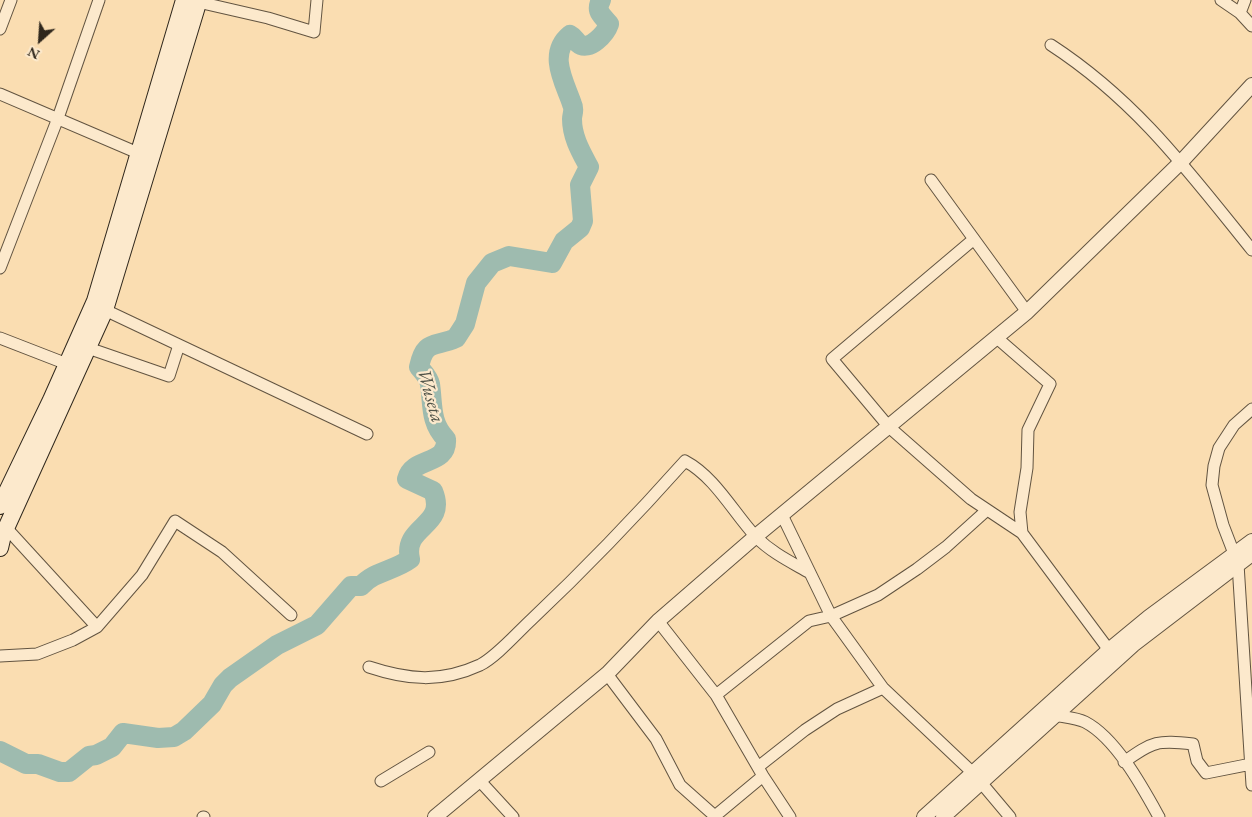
<!DOCTYPE html>
<style>
body{margin:0}
#map{position:relative;width:1252px;height:817px;overflow:hidden;background:#faddb1;font-family:"EB Garamond",serif}
canvas{display:block}
.north{position:absolute;left:15px;top:15px;width:50px;height:50px;-webkit-text-stroke:4px #fce9cc;paint-order:stroke;rotate:206deg;font-size:14px;font-weight:700;line-height:20px;text-align:center;color:#2f271c}
.north::after{content:'';display:block;margin:auto;width:18px;height:22px;background:#2f271c;clip-path:polygon(50% 0,100% 100%,50% 72%,0 100%)}
</style>
<div id="map">
<canvas width="1252" height="817"></canvas>
<div class="north">N</div>
</div>
<script>
const ctx = document.querySelector('canvas').getContext('2d');
ctx.lineJoin = 'round';
function strokePath(path, color, width, dash) {
  ctx.strokeStyle = color;
  ctx.lineWidth = width;
  ctx.lineCap = dash ? 'butt' : 'round';
  ctx.setLineDash(dash || []);
  ctx.stroke(path);
}
function write(font, color, halo, rows, align = 'center') {
  ctx.font = font + ' "EB Garamond",serif';
  ctx.lineWidth = 4.5;
  ctx.setLineDash([]);
  ctx.textBaseline = 'middle';
  ctx.strokeStyle = halo;
  ctx.fillStyle = color;
  for (const [text, x, y, turn = 0] of rows) {
    ctx.save();
    ctx.translate(x, y);
    ctx.rotate((+turn || 0) * Math.PI / 180);
    ctx.textAlign = isNaN(turn) ? turn : align;
    if (halo) ctx.strokeText(text, 0, 0);
    ctx.fillText(text, 0, 0);
    ctx.restore();
  }
}
strokePath(new Path2D(`
 M0 751 26 764H38L60 772H69L89 756 96 755 112 747 123 733 158 738 174 737 184 731 212 704 223 685 230 678 277 645 317 625 351 586H361C374 571 394 571 410 559 402 525 448 527 433 491L407 479C413 456 448 466 446 439 430 423 433 405 430 384 429 378 423 372 419 367 425 339 434 348 456 338L465 324 476 283 492 263 509 256 552 263 564 241 580 228 583 221 580 185 589 167C581 152 572 137 572 119 572 114 575 110 572 104 565 83 547 54 570 35 574 37 575 40 578 43 589 53 606 33 609 24 602 15 595 12 601 0`), '#9ebbaf', 20);
const minor = new Path2D(`
 M1221 0 1240 13 1252 26
 M198 2 268 18 314 32 317 0
 M1240 13 1245 0
 M0 29 11 0
 M1051 45C1137 101 1189 172 1252 250
 M0 94 138 153
 M931 180 1027 312
 M974 239 832 359 889 427 971 499 1022 533
 M0 268 58 118 99 0
 M105 310 367 434
 M0 338 67 364
 M997 338 1050 384 1028 430 1027 468 1020 512 1022 533 1109 650
 M88 348 169 376 179 345
 M1252 409 1234 425 1219 448 1214 466 1212 485 1223 525 1238 564 1252 785
 M782 515 831 616 883 688 973 773 1010 817
 M10 532 97 627
 M658 621 716 695 763 776 790 817
 M0 656 37 654 73 640 97 627 142 575 175 521 222 552 291 615
 M369 667C408 680 441 683 480 665 496 657 517 633 531 620 585 569 636 516 685 461 715 477 733 512 756 537 772 553 791 562 810 573
 M607 674 656 739 680 785 716 817
 M716 695 809 621 831 616 878 595 917 569 946 547 987 510
 M1054 715C1064 717 1077 718 1085 722 1116 738 1143 788 1159 817
 M1124 762C1153 741 1158 740 1193 744L1197 761 1206 773 1251 764
 M758 767 805 730 837 709 883 688
 M479 780 513 817
 M381 781 429 752
 M715 816 763 776
 M203 817H204`);
const tertiary = new Path2D(`
 M435 817 607 674 658 621 756 536 1027 312 1181 162 1252 85
 M924 817 1109 650 1149 617 1252 541
 M943 817 1133 645 1252 554`);
const secondary = new Path2D(`
 M0 506 51 400 95 301 184 0
 M0 548 3 535 105 310 199 0`);
strokePath(minor, '#625441', 13);
strokePath(tertiary, '#625441', 16);
strokePath(secondary, '#2f271c', 18);
strokePath(minor, '#fce9cc', 11);
strokePath(tertiary, '#fce9cc', 14);
strokePath(secondary, '#fce9cc', 16);
write('italic 19px', '#505348', '#fce9cc', [
 ["Wuseta",430,396,74]
]);
</script>
